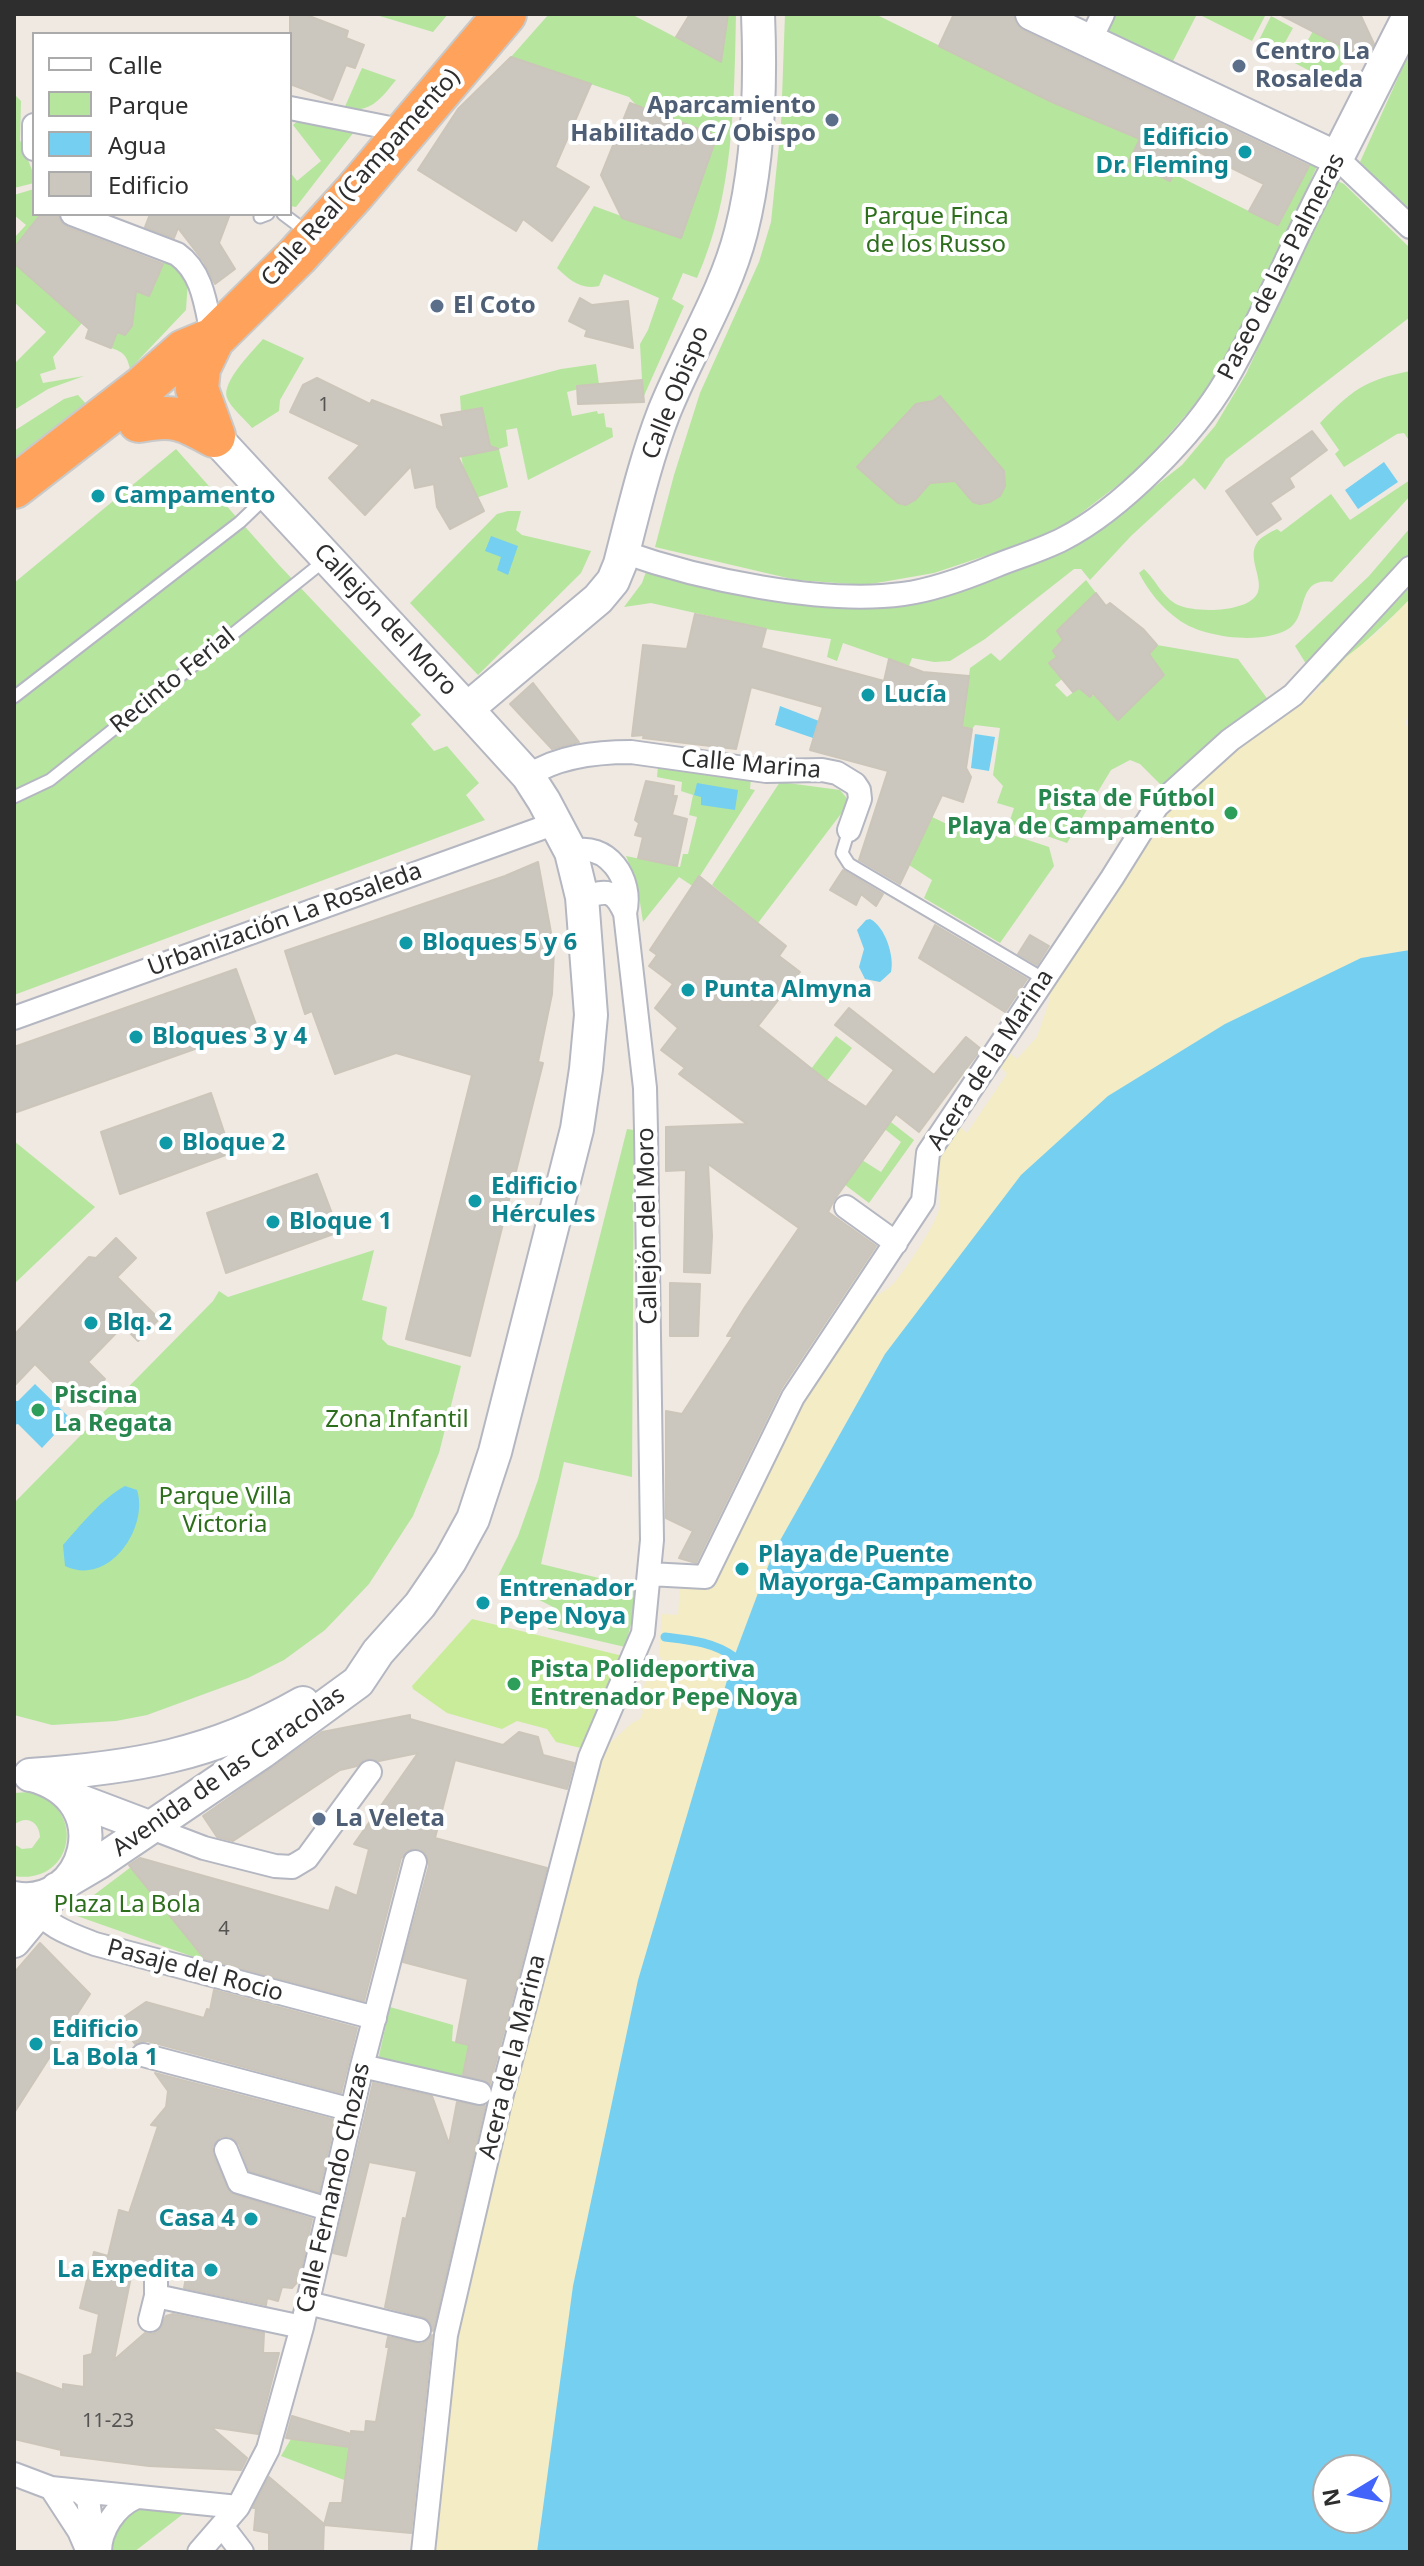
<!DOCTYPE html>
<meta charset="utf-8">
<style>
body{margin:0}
#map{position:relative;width:1424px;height:2566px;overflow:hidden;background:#efe9e1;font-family:"Noto Sans",sans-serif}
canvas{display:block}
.frame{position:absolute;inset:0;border:16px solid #2e2e2e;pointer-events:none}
.legend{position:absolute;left:32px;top:32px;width:260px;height:184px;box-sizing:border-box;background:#fff;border:2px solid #ababab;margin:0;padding:10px 14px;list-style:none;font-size:24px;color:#2e2e2e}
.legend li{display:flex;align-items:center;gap:16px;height:40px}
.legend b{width:40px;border:2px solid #ababab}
.north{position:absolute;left:1312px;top:2454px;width:80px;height:80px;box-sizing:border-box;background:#fff;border:2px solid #ababab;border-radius:50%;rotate:260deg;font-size:22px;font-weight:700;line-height:32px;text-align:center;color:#2e2e2e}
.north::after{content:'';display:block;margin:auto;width:28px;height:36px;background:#4264fb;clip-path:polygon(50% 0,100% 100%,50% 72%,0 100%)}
</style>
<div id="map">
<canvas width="1424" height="2566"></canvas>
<div class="frame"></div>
<ul class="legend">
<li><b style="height:10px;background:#fff"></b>Calle</li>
<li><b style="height:22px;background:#b6e59e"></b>Parque</li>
<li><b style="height:22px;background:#75cff0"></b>Agua</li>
<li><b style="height:22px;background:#cbc7bf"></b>Edificio</li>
</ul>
<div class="north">N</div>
</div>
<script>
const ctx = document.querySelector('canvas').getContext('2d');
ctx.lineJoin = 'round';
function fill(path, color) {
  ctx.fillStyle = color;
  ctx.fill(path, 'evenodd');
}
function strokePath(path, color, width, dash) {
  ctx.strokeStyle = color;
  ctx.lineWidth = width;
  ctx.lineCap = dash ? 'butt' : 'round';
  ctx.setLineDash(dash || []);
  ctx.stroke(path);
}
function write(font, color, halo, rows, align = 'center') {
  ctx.font = font + ' "Noto Sans",sans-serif';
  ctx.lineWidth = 8;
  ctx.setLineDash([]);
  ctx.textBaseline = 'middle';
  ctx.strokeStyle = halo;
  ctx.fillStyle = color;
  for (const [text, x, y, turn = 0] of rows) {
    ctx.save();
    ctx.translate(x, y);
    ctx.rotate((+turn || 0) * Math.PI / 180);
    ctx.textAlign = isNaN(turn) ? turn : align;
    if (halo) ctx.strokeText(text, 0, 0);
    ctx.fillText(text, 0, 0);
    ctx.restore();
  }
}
fill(new Path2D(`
 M373 14H448L433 32Z
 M549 14H631L721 61 728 14H736C734 104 734 194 697 278L683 273 672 299 684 306 643 398 640 344 648 330 659 298 604 274 599 286C580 290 570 280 557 268L594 206 681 238 717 136 636 105 629 97 511 57Z
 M785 14H875L1050 100 1140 139 1129 161 1170 181 1174 174 1277 225 1311 161 1318 164 1240 338 1216 380 1139 469 1072 520 1033 540 934 573 865 585 796 580 655 547 674 475 700 393 759 262 771 222 781 125ZM940 396 1004 471 1005 486C978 514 976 505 954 480L938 482 933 480C923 491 914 507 898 503L857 467 916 404 933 401Z
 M1114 14H1197L1172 63 1105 31Z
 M1198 14H1266L1252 41Z
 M1271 16 1293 28 1278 55 1257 44Z
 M1313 31 1350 50 1333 83 1283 57 1286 52 1298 58Z
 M1410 51V213L1360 162Z
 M362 68 396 80C379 101 372 111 343 111Z
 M14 94 21 101 20 140 34 175V183L14 188Z
 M300 119 357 128 296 207 290 206V172L297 181 321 161 293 125Z
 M1336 180 1344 184 1410 248V317L1226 459 1205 490 1194 478 1131 536 1090 580 1081 569H1074L985 639 950 661 934 662 912 658 909 666 843 643 837 661 827 657 831 639 766 629 651 603 624 607 642 583 647 569 798 600 979 582 1054 555 1097 532 1182 465 1215 426 1246 374Z
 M34 189V214H41L14 248V238L26 225 14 215V195Z
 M166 257 176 260 188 280 186 310 130 369C127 356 124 352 111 348L117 332 125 335 132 326 134 311 123 307 130 288 149 296Z
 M14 263 82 323 53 357 56 369 40 374 43 383 84 376 48 389 14 410V364L46 332 14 302Z
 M263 339 304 358 280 400 279 411 252 428C245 419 231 408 227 398 221 382 253 351 263 339Z
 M596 364 599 384 567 392 572 416 597 411 598 414 604 413 606 427 612 428 613 437 528 480 517 428 506 430 508 446 499 449 508 487 470 500 461 456 491 450 482 408 461 411 460 396 561 369Z
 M1410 371V442L1404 433 1397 434 1344 467 1335 454 1339 450 1320 423C1352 390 1365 380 1410 371Z
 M78 395 87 405 83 414 14 460V431L64 399Z
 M176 449 279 565 421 715 411 724 434 751 447 746 479 783 466 795 485 820 14 995V583Z
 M1410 480V496L1332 582C1297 577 1308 613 1291 627 1266 646 1203 638 1179 620 1162 608 1149 592 1139 573L1144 569C1156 580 1162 597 1178 605 1195 613 1250 613 1258 592 1263 578 1247 557 1257 543 1260 537 1271 532 1277 529L1281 532 1331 494 1350 520Z
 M508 511H521L516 530 522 535 591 551 581 573 478 675 410 603 497 514Z
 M1410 528V555L1308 667 1295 646 1369 576Z
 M1086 580 1096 593 1057 631 1063 640 1053 651 1057 657 1049 663 1062 679 1055 685 1067 697 1079 688 1090 697 1149 654 1157 645 1238 659 1269 701 1166 790 1140 764 1130 760 1111 770 1067 843 1009 823 1014 808 997 803 1003 786 993 775 1000 728 975 725 972 729 953 726 956 706H965L970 668 991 653 1000 661Z
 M1410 580V599C1382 628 1350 653 1323 683L1319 680Z
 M658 766 751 778 750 789 755 790 700 876 702 878 694 887 679 877 643 922 637 883 626 856 680 867 683 854H688L697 817 689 815 693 795 681 791 682 782 657 777Z
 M780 782 840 790 850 802 758 923 712 885Z
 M932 817 951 826 958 817 1049 847 1054 866 1000 943 924 898 932 880 909 865Z
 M836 1036 852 1048 827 1081 811 1069Z
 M887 1119 914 1140 869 1203 824 1169 862 1160 881 1172 901 1142 882 1127Z
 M627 1129 634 1130 632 1477 564 1462 541 1564 636 1587 638 1597 625 1647 548 1629 553 1607 497 1578 518 1536 538 1480Z
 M14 1141 95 1207 14 1284Z
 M374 1250 362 1300 387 1307 382 1339 388 1345 461 1366 439 1453 413 1516 369 1584 325 1630 284 1660 248 1678 147 1715 116 1721 52 1725 14 1715V1503L213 1301 219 1291 228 1297Z
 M29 1792C89 1807 73 1886 14 1876V1844L22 1849 32 1848 40 1837C39 1821 26 1815 14 1825V1793Z
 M131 1867 208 1962 77 1916 78 1907Z
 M390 2007 453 2025 452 2041 469 2045 462 2078 378 2060Z
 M291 2439 349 2447 365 2488 281 2456Z
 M137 2509 181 2511 183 2514 134 2552H109L114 2525Z`), '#b6e59e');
fill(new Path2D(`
 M1410 599V713L1405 722 1410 735V950L1361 958 885 1354 773 1554 734 1657 540 2525 537 2552H431L455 2334 510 2100 601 1751 632 1723 640 1719 643 1712 640 1696 647 1678 659 1672 663 1662 659 1654 662 1614 678 1615 680 1586 708 1587C755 1494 799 1400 857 1313 866 1299 884 1294 895 1282 908 1266 926 1238 935 1220 947 1196 934 1179 934 1156L959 1126 967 1133 1007 1074 1000 1066 1009 1053 1017 1059 1037 1037 1050 999 1047 989 1158 817 1255 731 1282 718 1311 696 1346 657 1379 631Z`), '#f3ecc5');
fill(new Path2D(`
 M472 1619 623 1656 585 1749 556 1742 547 1729 517 1721 502 1729 447 1713 413 1689 412 1686Z`), '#c9ec9a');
fill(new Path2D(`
 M1384 462 1398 482 1358 509 1345 490Z
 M491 536 518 546 508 575 497 570 501 557 485 551Z
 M780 706 819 721 813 738 775 725Z
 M975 734 995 737 989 771 971 768Z
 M697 783 738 790 735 810 701 805V797L694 795Z
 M870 919C885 926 895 957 891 972L880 982 865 979 859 967 864 949 857 930 866 920Z
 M1410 950V2552H537L573 2286 638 1980 734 1657 773 1553 885 1354 1021 1175 1108 1096 1225 1024 1361 958ZM1328 2470H1376V2518H1328Z
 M35 1384 70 1418 42 1448 18 1424 14 1425V1401H18Z
 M125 1486 137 1490C149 1528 109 1587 65 1566L63 1545C81 1525 101 1499 125 1486Z`), '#75cff0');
strokePath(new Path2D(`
 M665 1637C690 1640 713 1642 734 1657`), '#75cff0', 9);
const building = new Path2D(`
 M290 14H304L348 31 346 38 364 45 355 68 346 65 332 100 290 84Z
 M690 14H728L721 62 676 37Z
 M954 14H1013L1016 24 1024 31 1309 166 1278 225 1249 211 1264 184 1193 149 1183 167 1179 164 1170 181 1129 161 1140 139 1052 102 939 46Z
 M1279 14H1360L1374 44 1366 56 1355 53Z
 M511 57 591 84 555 167 589 187 552 241 523 219 516 231 418 170 458 109Z
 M630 103 717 136 681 238 622 218 601 175Z
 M41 214H58L61 222 67 227 163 264 149 296 136 291 132 326 125 335 117 332 111 348 86 338 89 329 14 263V248Z
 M150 214H230L219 243 235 269 215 284 204 262 178 228 174 238 145 227Z
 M580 298 592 305 628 301 633 348 585 336 587 330 569 321Z
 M317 378 370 404 372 400 444 428 441 415 482 408 490 446 498 449 458 457 484 511 450 529 437 507 434 484 415 488 411 466 365 515 329 478 360 445 290 412 303 385Z
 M642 380 644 402 578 404 577 386Z
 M940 396 1004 471 1005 486 1000 496 990 502 980 504 973 502 955 481 930 483 915 500 906 505 898 503 857 467 916 404 933 401Z
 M1312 431 1327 450 1289 478 1294 487 1270 503 1281 519 1257 535 1226 491Z
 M1096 593 1106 606 1110 603 1143 629 1157 645 1149 654 1164 675 1118 720 1093 693 1090 697 1079 688 1073 692 1049 663 1057 657 1053 651 1063 640 1057 631Z
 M695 614 766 629 761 648 884 681 889 659 923 672 969 676 962 727 972 729 966 768 971 777 963 802 942 795 900 884 859 860 888 771 810 750 823 707 751 687 736 749 643 738 644 735 632 736 643 645 687 649Z
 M533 683 579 742 552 749 510 704Z
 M646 781 674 786 673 796H677L672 815 687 819 677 866 638 858 643 837 635 835 639 823 635 820Z
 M538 862 554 949 552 994 538 1062 543 1063 470 1356 406 1339 472 1075 396 1053 335 1074 312 1011 305 1014 285 951 505 876Z
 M843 870 883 894 876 906 861 894 856 905 830 890Z
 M699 876 786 946 779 956 800 972 758 1026 827 1081 866 1107 894 1070 835 1025 849 1008 934 1075 966 1037 981 1049 919 1132 896 1114 834 1200 828 1212 876 1246 781 1389 696 1563 679 1558 693 1531 666 1518V1411L682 1414 733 1336H727L745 1307 799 1228 708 1164 712 1236 710 1273 684 1272 686 1170 666 1171V1127L747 1124 679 1074 685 1068 661 1050 678 1028 655 1008 673 984 649 966 657 955 650 950Z
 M935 925 1027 979 1005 1012 919 958Z
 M1030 935 1049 946 1037 965 1018 954Z
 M236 969 257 1027 14 1113V1047Z
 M211 1093 231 1153 120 1194 101 1132Z
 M317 1174 339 1232 226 1273 207 1213Z
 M116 1238 136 1258 117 1277 159 1319 138 1341 123 1326 88 1362 105 1379 77 1406 35 1364 14 1386V1335L89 1257 96 1258Z
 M670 1283 700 1284 698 1336H670Z
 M410 1715V1719L503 1745 519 1732 538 1737 543 1755 574 1763 567 1789 455 1760 435 1838 547 1868 490 2084 463 2075 469 2045 456 2042 468 1979 403 1962 429 1866 428 1858 424 1852 411 1849 401 1858 364 2001 205 1959 129 1865 140 1858 329 1911 336 1887 357 1896 369 1849 354 1844 418 1753 379 1761 365 1759 357 1766 340 1770 233 1841 217 1837 203 1816 322 1732Z
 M40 1943 90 1994 14 2113V1973Z
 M214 1990 357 2028 341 2093 147 2041 135 2044 118 2021 146 2002 204 2018 207 2009 210 2010Z
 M155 2073 335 2120 319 2192 249 2171 239 2144 229 2136 220 2137 212 2147 213 2155 230 2193 312 2219 299 2280 292 2288 282 2287 278 2301 267 2298 266 2305 184 2288 186 2278 170 2273 168 2266 162 2260H150L144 2265 134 2262 114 2360 145 2333 153 2334 159 2330 166 2316 173 2314 264 2333 263 2353H279L258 2434 211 2427 247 2458 241 2470 149 2466 61 2455V2450L14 2439V2372L63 2390V2384L84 2387V2356L92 2354 99 2314 80 2308 94 2252 108 2256 119 2210 129 2213 158 2126 151 2125 166 2107 168 2091Z
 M373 2083 432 2096 449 2144 457 2102 485 2106 433 2331 429 2320 423 2317 385 2307 403 2218 406 2219 417 2171 369 2162 346 2256 333 2253Z
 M432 2335 411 2533 324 2525 330 2503H342L350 2442 349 2447 286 2438 292 2416 351 2434V2431L365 2432 366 2421 376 2422 389 2347H386L388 2337 422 2344Z
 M269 2477 324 2524 323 2552H269V2533L254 2530 256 2508H253Z`);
fill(building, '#cbc7bf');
strokePath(building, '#cbc5ba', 2);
const lane = new Path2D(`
 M283 214 307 232
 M260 217 268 214
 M14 697 240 522 267 496
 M14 797 50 780 324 561
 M849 830 842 853 849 864 1044 979`);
const street = new Path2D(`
 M1090 41 1103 14
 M290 108 405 131
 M34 125V149
 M72 214 177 254C204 273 206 308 213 339
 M623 552C699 579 822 605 903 594 934 590 966 578 995 566 1017 557 1042 550 1063 539 1120 510 1194 435 1226 380 1268 308 1297 230 1337 158L1410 227
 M528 776C558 756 596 752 631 752L766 771 822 770 837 773 855 784 859 790 860 799 849 830
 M582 897C607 891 613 888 625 913
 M14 1018 556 823
 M846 1207 896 1243
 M649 1574 705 1577 793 1397 923 1201 928 1153 1112 878 1157 806 1230 740 1293 695 1410 568
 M149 1827 204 1848 275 1866 292 1867 307 1858 370 1772
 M32 1903C44 1926 72 1935 95 1944L375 2018
 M143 2055 352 2110
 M362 2066 480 2093
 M226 2150 239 2182 328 2209
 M156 2272V2296
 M308 2303 419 2330
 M150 2320 156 2296 302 2327
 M14 2474 51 2488 238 2507
 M51 2488 79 2531 88 2552
 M79 2491 88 2499 94 2543 97 2551
 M223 2527 242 2552
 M100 2552C100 2530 115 2507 135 2498
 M199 2552 238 2507 268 2449 302 2327 362 2066 415 1862
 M423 2552 446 2335 501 2098 590 1757 643 1633 652 1540 646 1131 645 1088 625 913C634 880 607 840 571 852`);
const secondary = new Path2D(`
 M1032 14 1337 158 1410 14
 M467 709 598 599 613 581 620 564C633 514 645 461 664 412 688 352 725 295 741 232 759 162 761 86 758 14
 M30 1775C133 1768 212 1755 303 1703
 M75 1799 149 1827
 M69 1880 98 1863 262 1752 358 1682 378 1652 420 1605 450 1561 473 1519 495 1452 577 1129 586 1069 591 1015 582 897 571 852 544 801 528 776 467 709 214 436
 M14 1898C86 1912 122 1799 32 1775
 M14 1941 57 1889`);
const highway = new Path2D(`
 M139 421C174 414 184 419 214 436
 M214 436 197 389 199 368 213 339 297 256 354 193 505 14
 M14 487 143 387 184 351 213 339`);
strokePath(lane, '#b4b7c1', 15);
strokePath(street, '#b4b7c1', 26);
strokePath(secondary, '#b4b7c1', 36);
strokePath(highway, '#c9c9c9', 46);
strokePath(lane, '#fff', 11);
strokePath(street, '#fff', 22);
strokePath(secondary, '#fff', 32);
strokePath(highway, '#ffa35c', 42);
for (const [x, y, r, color] of [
 [1239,66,8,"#5c6f8a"],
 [832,120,8,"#5c6f8a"],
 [1245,152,8,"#0f9aa8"],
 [437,306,8,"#5c6f8a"],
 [98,496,8,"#0f9aa8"],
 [868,695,8,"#0f9aa8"],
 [1231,813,8,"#2e9e5b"],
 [406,943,8,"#0f9aa8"],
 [688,990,8,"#0f9aa8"],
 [136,1037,8,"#0f9aa8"],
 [166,1143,8,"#0f9aa8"],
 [475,1201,8,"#0f9aa8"],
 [273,1222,8,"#0f9aa8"],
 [91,1323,8,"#0f9aa8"],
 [38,1410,8,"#2e9e5b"],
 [742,1569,8,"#0f9aa8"],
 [483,1603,8,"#0f9aa8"],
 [514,1684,8,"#2e9e5b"],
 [319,1819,8,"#5c6f8a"],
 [36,2044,8,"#0f9aa8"],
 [251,2219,8,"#0f9aa8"],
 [211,2270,8,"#0f9aa8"]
]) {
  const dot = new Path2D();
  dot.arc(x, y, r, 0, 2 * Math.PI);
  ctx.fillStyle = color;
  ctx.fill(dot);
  strokePath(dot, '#fff', 3);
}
write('20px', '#555452', null, [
 ["1",324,405],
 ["4",224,1929],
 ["11-23",108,2421]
]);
write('bold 24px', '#4e5e75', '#fff', [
 ["Centro La",1255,52],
 ["Rosaleda",1255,80],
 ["Aparcamiento",816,106,"right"],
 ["Habilitado C/ Obispo",816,134,"right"],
 ["El Coto",453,306],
 ["La Veleta",335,1819]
], 'left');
write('bold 24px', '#0d838f', '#fff', [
 ["Edificio",1229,138,"right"],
 ["Dr. Fleming",1229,166,"right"],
 ["Campamento",114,496],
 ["Lucía",884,695],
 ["Bloques 5 y 6",422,943],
 ["Punta Almyna",704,990],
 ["Bloques 3 y 4",152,1037],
 ["Bloque 2",182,1143],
 ["Edificio",491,1187],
 ["Hércules",491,1215],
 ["Bloque 1",289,1222],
 ["Blq. 2",107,1323],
 ["Playa de Puente",758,1555],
 ["Mayorga-Campamento",758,1583],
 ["Entrenador",499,1589],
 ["Pepe Noya",499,1617],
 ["Edificio",52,2030],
 ["La Bola 1",52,2058],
 ["Casa 4",235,2219,"right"],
 ["La Expedita",195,2270,"right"]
], 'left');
write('24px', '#2e2e2e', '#fff', [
 ["Calle Real (Campamento)",361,178,-48],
 ["Paseo de las Palmeras",1282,267,-63],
 ["Calle Obispo",676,393,-68],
 ["Callejón del Moro",385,620,47],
 ["Recinto Ferial",173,681,-39],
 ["Calle Marina",751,765,5],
 ["Urbanización La Rosaleda",285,920,-20],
 ["Acera de la Marina",991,1060,-57],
 ["Callejón del Moro",648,1226,-91],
 ["Avenida de las Caracolas",229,1772,-35],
 ["Pasaje del Rocio",195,1971,15],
 ["Acera de la Marina",513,2057,-76],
 ["Calle Fernando Chozas",334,2188,-77]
]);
write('24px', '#2c6e1b', '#fff', [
 ["Parque Finca",936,217],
 ["de los Russo",936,245],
 ["Zona Infantil",397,1420],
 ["Parque Villa",225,1497],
 ["Victoria",225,1525],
 ["Plaza La Bola",127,1905]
]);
write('bold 24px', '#27864d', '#fff', [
 ["Pista de Fútbol",1215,799,"right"],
 ["Playa de Campamento",1215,827,"right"],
 ["Piscina",54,1396],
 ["La Regata",54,1424],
 ["Pista Polideportiva",530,1670],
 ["Entrenador Pepe Noya",530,1698]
], 'left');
</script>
